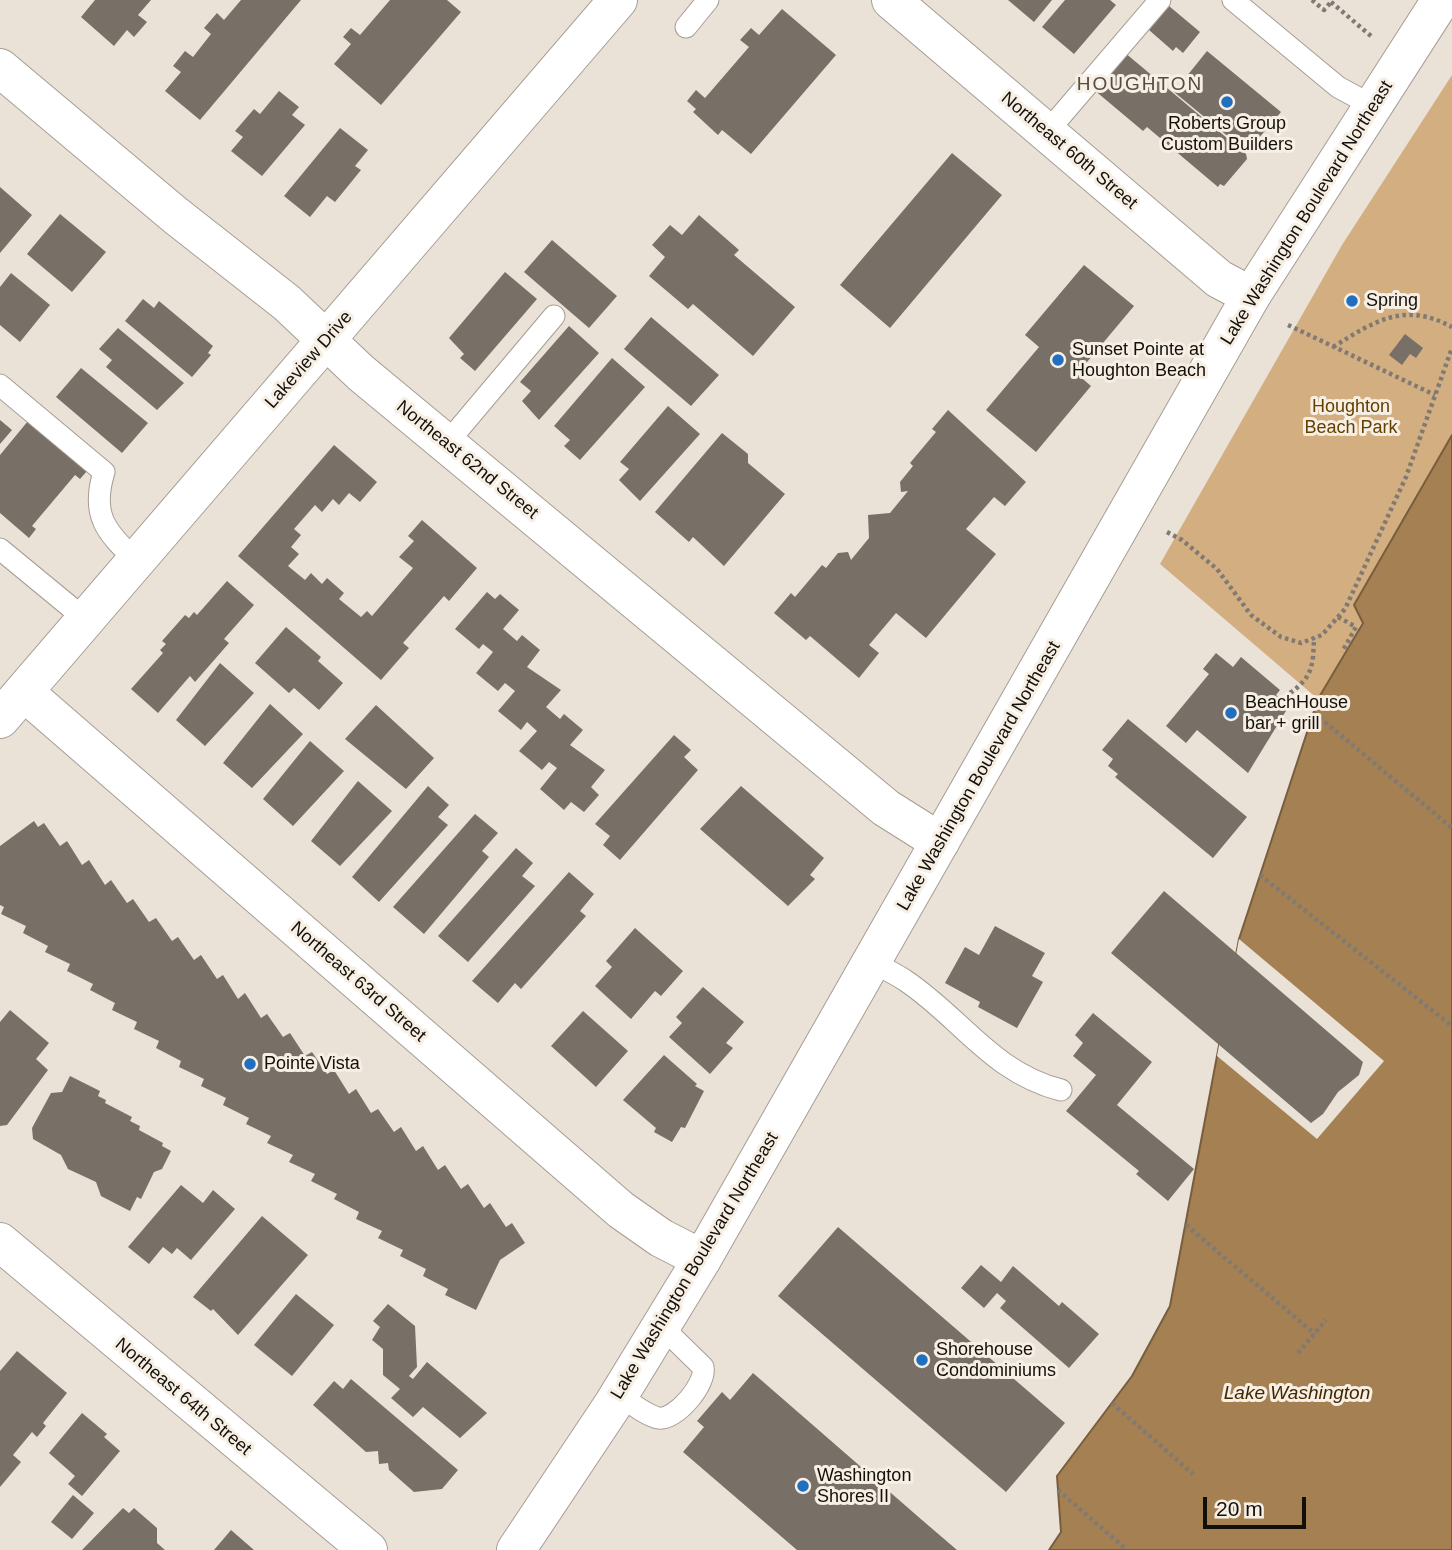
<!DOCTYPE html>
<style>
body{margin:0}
#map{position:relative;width:1452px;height:1550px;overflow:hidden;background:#eae1d7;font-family:Arial,sans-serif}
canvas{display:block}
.scale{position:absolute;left:1203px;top:1497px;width:103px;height:32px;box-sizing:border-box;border:4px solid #13100c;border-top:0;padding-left:9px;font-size:21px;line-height:24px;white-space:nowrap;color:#13100c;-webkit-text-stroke:5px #f7efe4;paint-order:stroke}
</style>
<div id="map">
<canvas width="1452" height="1550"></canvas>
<div class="scale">20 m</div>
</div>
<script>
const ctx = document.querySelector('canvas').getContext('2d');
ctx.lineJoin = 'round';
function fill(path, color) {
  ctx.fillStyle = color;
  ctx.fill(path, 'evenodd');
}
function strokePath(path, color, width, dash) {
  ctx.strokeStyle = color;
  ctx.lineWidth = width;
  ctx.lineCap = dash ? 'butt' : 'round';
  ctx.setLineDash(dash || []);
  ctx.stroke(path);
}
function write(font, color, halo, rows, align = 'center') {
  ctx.font = font + ' Arial,sans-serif';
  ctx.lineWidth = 6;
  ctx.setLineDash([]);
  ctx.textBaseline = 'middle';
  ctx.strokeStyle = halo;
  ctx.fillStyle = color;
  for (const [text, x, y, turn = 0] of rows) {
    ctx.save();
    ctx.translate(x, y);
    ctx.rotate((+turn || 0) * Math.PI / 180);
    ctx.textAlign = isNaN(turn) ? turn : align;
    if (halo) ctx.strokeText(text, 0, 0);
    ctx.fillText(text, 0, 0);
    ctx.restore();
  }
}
fill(new Path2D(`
 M1452 75V435L1355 605 1362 622 1318 699 1160 564 1342 245Z`), '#d2ae80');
const water = new Path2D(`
 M1452 435V1550H1049L1061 1532 1057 1476 1132 1376 1170 1306 1239 939 1318 699 1363 623 1354 605Z`);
fill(water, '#a48052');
strokePath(water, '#785e3d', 2);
fill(new Path2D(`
 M1239 939 1384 1061 1317 1139 1217 1056Z`), '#eae1d7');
fill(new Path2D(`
 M95 0H151L138 15 147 22 134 37 127 30 114 46 81 17Z
 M241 0H301L200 120 165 91 181 72 173 66 185 51 193 57 211 34 204 28 217 13 224 20Z
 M390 0H447L461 12 381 105 334 64 351 44 343 37 351 28 360 35Z
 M1008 0H1052L1034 22Z
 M1065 0H1110L1116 5 1074 54 1042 27Z
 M1169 6 1200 32 1183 53 1176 47 1173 51 1149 30Z
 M782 9 836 55 751 154 722 130 718 135 693 112 696 109 687 101 696 90 705 98 749 47 740 40 751 28 759 35Z
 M1207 51 1281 112 1247 152 1174 92Z
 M1124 52 1246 154 1247 159 1224 186 1220 184 1218 187 1147 127 1143 131 1093 89Z
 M279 91 299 107 292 115 305 125 262 176 231 151 243 137 235 131 254 109 260 114Z
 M340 128 368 150 355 166 361 170 335 202 327 196 310 217 284 196Z
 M952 153 1002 195 890 328 840 285Z
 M0 187 32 215 0 253Z
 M60 214 106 252 72 292 27 254Z
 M699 215 739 250 734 255 795 307 753 356 693 304 688 309 649 276 665 257 652 245 670 225 682 235Z
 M552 240 617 296 589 328 524 272Z
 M1084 265 1134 306 1077 374 1091 386 1036 452 986 410 1039 347 1025 335Z
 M505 272 537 299 475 371 460 358 464 354 449 338Z
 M11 273 50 305 20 342 0 325V287Z
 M143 299 154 308 159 301 213 346 208 353 211 355 192 377 125 321Z
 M651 317 719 375 691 406 624 349Z
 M569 326 599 353 539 420 522 401 531 391 520 382Z
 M118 328 184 383 157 410 106 367 112 360 99 349Z
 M1405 334 1423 348 1416 358 1410 354 1402 365 1389 355Z
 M612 358 645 387 580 460 564 446 570 440 554 426Z
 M81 368 148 423 122 453 56 397Z
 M668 406 700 434 640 501 619 480 629 469 620 462Z
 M948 410 1026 482 1005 506 994 497 966 529 996 554 926 638 896 613 869 645 879 653 859 678 810 636 806 640 774 613 791 593 795 597 822 565 826 568 838 553 848 552 851 560 869 538 868 515 890 513 908 491 901 492 900 482 913 466 910 463 936 432 932 429Z
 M0 420 12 430 0 444Z
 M28 421 87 471 80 479 75 475 32 526 36 529 29 538 0 513V455Z
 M722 433 748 454V463L785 494 724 566 693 537 689 542 655 512Z
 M334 445 377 482 360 502 349 493 339 505 333 499 322 512 315 505 294 529 301 535 291 547 299 554 288 566 305 580 311 573 322 584 327 578 344 593 339 599 361 617 367 611 372 616 413 568 399 557 414 541 408 536 422 520 477 568 449 601 444 596 403 643 409 648 381 680 238 556Z
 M227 581 254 605 224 639 229 643 195 682 190 676 158 713 131 689 163 653 160 650 166 644 162 641 185 615 189 618 194 612 197 615Z
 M487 592 495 599 500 594 519 610 503 629 517 641 522 635 540 650 527 667 561 690 546 707 560 719 564 714 583 730 570 745 605 770 591 787 599 795 584 812 571 802 564 810 540 789 557 768 549 762 542 770 519 751 537 731 527 722 521 730 498 711 515 691 505 683 498 691 476 673 493 652 483 644 479 649 455 629Z
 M286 627 321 657 318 661 343 683 319 710 294 688 289 693 255 663Z
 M1216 653 1233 667 1241 657 1280 690 1276 695 1289 706 1248 773 1197 730 1186 743 1166 726 1209 674 1203 669Z
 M220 663 254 693 205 746 176 720Z
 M270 704 303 734 252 788 223 763Z
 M376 705 434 758 406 789 345 739Z
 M1128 719 1247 817 1213 858 1115 777 1118 774 1108 766 1113 759 1102 750Z
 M674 735 691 750 684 757 698 770 620 860 603 845 610 836 595 824Z
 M310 741 344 771 293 826 263 799Z
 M358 781 392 811 340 866 311 841Z
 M428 786 449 805 438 817 448 825 379 902 352 877Z
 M741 786 824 858 810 875 815 879 788 906 700 829Z
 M475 814 498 833 482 851 489 857 424 934 393 907Z
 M34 821 38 827 44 823 60 846 67 841 82 865 89 860 105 885 111 880 127 903 133 899 149 922 156 918 172 941 178 937 194 960 201 955 217 979 223 975 238 999 245 993 261 1018 267 1014 283 1037 290 1033 305 1056 312 1052 327 1074 334 1070 349 1094 356 1089 371 1113 378 1109 394 1132 401 1127 416 1151 423 1146 438 1170 445 1165 461 1189 468 1184 484 1208 490 1203 506 1227 512 1223 525 1243 500 1260 476 1310 445 1295 448 1289 423 1276 426 1269 400 1256 403 1250 378 1238 382 1231 356 1219 359 1212 334 1199 337 1194 311 1181 315 1174 289 1162 293 1155 267 1143 271 1136 246 1124 249 1118 223 1105 226 1098 201 1086 204 1079 179 1067 181 1061 156 1048 159 1041 134 1029 137 1022 112 1010 115 1003 90 990 93 984 67 971 70 964 45 952 48 946 23 933 26 926 1 914 4 907 0 905V846Z
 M516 848 533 863 522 876 535 886 468 962 438 936Z
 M569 872 594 894 580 911 586 916 521 989 515 983 498 1003 472 981Z
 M1164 891 1363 1062 1359 1075 1338 1092 1323 1114 1311 1123 1111 953Z
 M995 926 1045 953 1032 976 1043 982 1017 1028 978 1007 980 1002 945 983 965 947 979 955Z
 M635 928 683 971 661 996 655 991 631 1019 595 986 612 967 606 961Z
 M703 987 744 1022 726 1043 733 1048 710 1074 669 1037 682 1023 676 1017Z
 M10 1010 49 1043 36 1059 48 1070 7 1125 0 1126V1022Z
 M583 1011 628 1051 596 1087 551 1046Z
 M1093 1013 1152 1062 1117 1105 1194 1169 1168 1201 1136 1174 1139 1171 1066 1111 1096 1075 1073 1056 1083 1043 1075 1035Z
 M664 1055 697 1084 695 1086 704 1091 685 1128 681 1127 672 1142 654 1132 656 1128 623 1100Z
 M70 1076 100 1091 98 1096 106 1100 105 1103 132 1117 130 1121 140 1126 139 1130 163 1143 162 1146 171 1151 162 1169 154 1172 141 1199 137 1197 130 1211 101 1196 96 1182 68 1169 61 1155 33 1139 32 1128 51 1093 62 1092Z
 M181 1185 203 1203 213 1190 235 1209 191 1260 177 1248 172 1254 163 1247 149 1264 128 1247Z
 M262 1216 308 1255 238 1335 213 1309 211 1311 193 1297Z
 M838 1227 1065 1423 1006 1492 778 1296Z
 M981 1265 1001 1282 1013 1266 1059 1306 1062 1302 1099 1334 1069 1368 1000 1308 1006 1301 997 1293 984 1308 961 1288Z
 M296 1294 334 1325 292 1376 254 1345Z
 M388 1304 415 1326 417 1367 409 1376 413 1379 427 1362 487 1413 460 1438 423 1407 413 1417 391 1398 400 1389 383 1375V1349L372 1340 380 1327 373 1321Z
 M17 1351 67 1393 43 1423 46 1426 37 1437 32 1432 13 1455 21 1462 0 1487V1371Z
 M753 1373 922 1520 957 1550H797L683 1452 704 1427 697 1421 722 1392 730 1400Z
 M351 1379 458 1470 442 1489 414 1492 389 1470 388 1463 379 1464 378 1451 366 1452 313 1405 334 1381 343 1389Z
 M82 1413 107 1434 104 1437 120 1451 82 1496 68 1484 75 1476 49 1453Z
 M73 1495 94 1513 72 1539 51 1522Z
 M123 1508 129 1513 134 1508 157 1528V1543L165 1550H82Z
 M231 1530 254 1550H214Z`), '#787067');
const service = new Path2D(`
 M1233 0 1338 87 1373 106
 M686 27 708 0
 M1047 132 1160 0
 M0 385 104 472C91 514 105 532 136 560
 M447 443 554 316
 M0 549 85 619
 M873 962C884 969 896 974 906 981 961 1018 993 1073 1061 1090
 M619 1395C630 1402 645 1415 658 1418 676 1421 707 1383 703 1367L661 1326`);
const minor = new Path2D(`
 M891 0 1219 279 1251 296
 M0 68 175 215 287 303 361 373 886 808 940 842
 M24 692 621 1210 661 1238 702 1259
 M0 1242 368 1550`);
const tertiary = new Path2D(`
 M0 719 618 0`);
const primary = new Path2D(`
 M516 1550 614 1403 702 1259 1251 296 1441 0`);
strokePath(service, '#a69d94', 23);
strokePath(minor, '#a69d94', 40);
strokePath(tertiary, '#a69d94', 40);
strokePath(primary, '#a69d94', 40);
strokePath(new Path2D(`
 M1312 0 1324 10 1332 1
 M1331 2 1371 36
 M1288 325 1435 395
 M1333 347C1375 321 1404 301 1452 327
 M1167 532 1182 540 1217 569 1251 615 1281 637 1301 643 1322 635 1345 609 1406 477 1452 348
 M1338 617 1356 627 1342 652
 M1290 693C1313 677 1313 665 1314 638
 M1314 713 1452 828
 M1260 875 1452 1026
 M1186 1225 1315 1334
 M1298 1353 1326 1320
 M1112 1403 1193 1474
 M1058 1490 1127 1550`), '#807a73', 4.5, [3.5, 3.5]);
strokePath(service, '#fff', 21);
strokePath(minor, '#fff', 38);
strokePath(tertiary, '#fff', 38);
strokePath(primary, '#fff', 38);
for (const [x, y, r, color] of [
 [1227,102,7,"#2170bf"],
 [1352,301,7,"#2170bf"],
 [1058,360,7,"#2170bf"],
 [1231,713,7,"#2170bf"],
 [250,1064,7,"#2170bf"],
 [922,1360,7,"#2170bf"],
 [803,1486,7,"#2170bf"]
]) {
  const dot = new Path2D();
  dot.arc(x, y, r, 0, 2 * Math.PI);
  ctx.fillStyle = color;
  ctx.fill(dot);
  strokePath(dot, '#f7efe4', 2.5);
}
write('18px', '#13100c', '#f7efe4', [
 ["Roberts Group",1227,124,"center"],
 ["Custom Builders",1227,145,"center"],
 ["Spring",1366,301],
 ["Sunset Pointe at",1072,350],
 ["Houghton Beach",1072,371],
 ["BeachHouse",1245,703],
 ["bar + grill",1245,724],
 ["Pointe Vista",264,1064],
 ["Shorehouse",936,1350],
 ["Condominiums",936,1371],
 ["Washington",817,1476],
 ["Shores II",817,1497]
], 'left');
write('18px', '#13100c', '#f7efe4', [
 ["Northeast 60th Street",1069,151,40],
 ["Lake Washington Boulevard Northeast",1307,213,-58],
 ["Lakeview Drive",309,360,-49],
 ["Northeast 62nd Street",467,460,39],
 ["Lake Washington Boulevard Northeast",979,776,-60],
 ["Northeast 63rd Street",358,982,41],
 ["Lake Washington Boulevard Northeast",695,1266,-59],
 ["Northeast 64th Street",183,1397,40]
]);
write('18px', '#633f00', '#f7efe4', [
 ["Houghton",1351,407],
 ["Beach Park",1351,428]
]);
ctx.letterSpacing = '2px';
write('19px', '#544d44', '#f7efe4', [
 ["HOUGHTON",1140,85]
]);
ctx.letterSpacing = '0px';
write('italic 19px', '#412700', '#f7efe4', [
 ["Lake Washington",1297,1394]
]);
</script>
